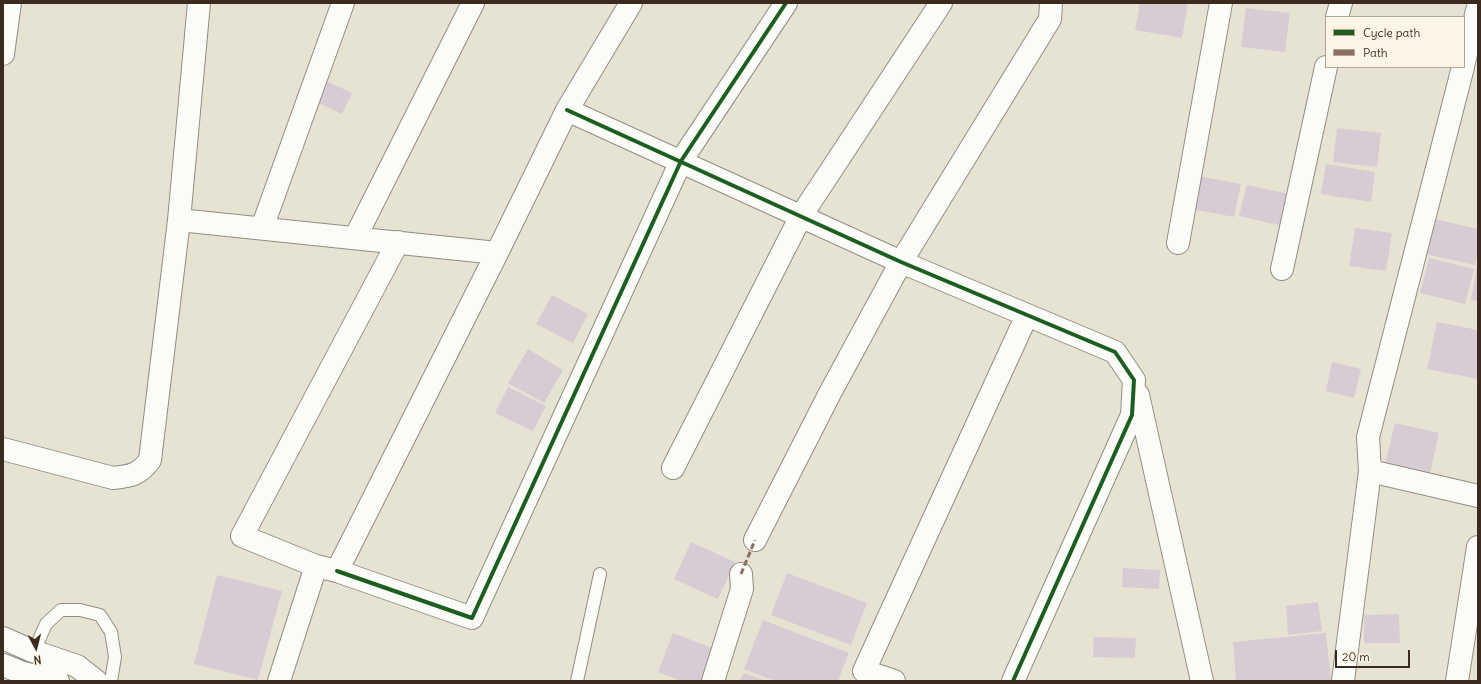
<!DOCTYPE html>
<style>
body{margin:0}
#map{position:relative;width:1481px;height:684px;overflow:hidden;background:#e7e3d3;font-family:Delius,sans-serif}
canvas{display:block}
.frame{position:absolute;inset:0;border:4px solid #3b2a1e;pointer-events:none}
.legend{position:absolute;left:1325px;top:16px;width:140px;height:52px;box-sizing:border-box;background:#fcf5e5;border:1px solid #afa495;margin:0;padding:5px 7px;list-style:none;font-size:12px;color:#3b2a1e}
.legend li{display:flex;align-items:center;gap:8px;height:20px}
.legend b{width:20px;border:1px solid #afa495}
.north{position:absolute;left:16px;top:628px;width:40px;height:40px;-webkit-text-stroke:3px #fcf5e5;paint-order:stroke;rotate:173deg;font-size:11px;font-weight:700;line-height:16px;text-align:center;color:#3b2a1e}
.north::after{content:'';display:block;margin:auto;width:14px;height:18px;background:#3b2a1e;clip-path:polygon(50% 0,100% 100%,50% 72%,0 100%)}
.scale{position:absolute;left:1335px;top:650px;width:75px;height:18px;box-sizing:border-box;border:2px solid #3b2a1e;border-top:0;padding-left:5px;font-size:12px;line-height:14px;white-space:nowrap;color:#3b2a1e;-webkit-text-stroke:3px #fcf5e5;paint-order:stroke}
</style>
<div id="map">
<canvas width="1481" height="684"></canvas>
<div class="frame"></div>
<ul class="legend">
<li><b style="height:5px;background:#1b5e20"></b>Cycle path</li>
<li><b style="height:5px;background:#8d6e63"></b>Path</li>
</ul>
<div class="north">N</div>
<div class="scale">20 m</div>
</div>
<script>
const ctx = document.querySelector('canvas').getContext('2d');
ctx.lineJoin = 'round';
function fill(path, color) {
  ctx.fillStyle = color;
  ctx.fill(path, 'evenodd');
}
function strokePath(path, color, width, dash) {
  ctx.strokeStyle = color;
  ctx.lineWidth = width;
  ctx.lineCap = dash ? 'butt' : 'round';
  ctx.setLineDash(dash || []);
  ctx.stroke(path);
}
fill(new Path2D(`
 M1140 3H1188L1182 38 1135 30Z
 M1246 8 1290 13 1285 52 1241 47Z
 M324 80 352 93 342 114 314 101Z
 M1337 128 1381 133 1377 167 1333 162Z
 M1326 164 1375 172 1371 202 1321 194Z
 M1198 176 1241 184 1234 217 1191 209Z
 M1247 185 1289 194 1282 226 1239 216Z
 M1435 219 1478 229V251L1475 265 1426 254Z
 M1355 228 1392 233 1386 271 1349 266Z
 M1429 258 1474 269 1465 304 1420 293Z
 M1477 267H1478V301L1471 300Z
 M552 295 588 314 573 343 536 324Z
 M1437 322 1478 330V379L1427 369Z
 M528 349 563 370 544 403 508 383Z
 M1332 362 1361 369 1354 398 1326 391Z
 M508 387 546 406 533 431 495 413Z
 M1395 423 1439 433 1429 478 1384 468Z
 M691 542 735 562 718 599 674 579Z
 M1123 568 1160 570 1159 589 1122 587Z
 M787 573 867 603 851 645 771 615Z
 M217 575 282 591 258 680 194 664Z
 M1318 602 1322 631 1288 635 1286 606Z
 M1399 614 1400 643H1364V615Z
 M763 620 849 653 838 681H775L744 669Z
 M673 633 715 649 703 681H681L658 672Z
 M1326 633 1331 681H1236L1233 642Z
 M1094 637 1136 638 1135 658 1093 657Z
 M743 673 766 681H740Z`), '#d5cdd3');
const service = new Path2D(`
 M34 651 46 624 61 610H80L100 615 111 632 115 657 111 681
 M577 681 600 574`);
const minor = new Path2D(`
 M1337 17 1341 3
 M1464 62 1478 7
 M567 110 901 262 1115 352 1134 380 1132 415 1013 681
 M179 220 497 253
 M262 228 343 3
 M355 238 473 3
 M1178 243 1221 3
 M1282 269 1326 67
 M1138 395 1202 681
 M3 449 113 478C131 476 139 475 150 460L179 220 199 3
 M673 468 801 216 941 3
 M1370 471 1478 496
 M755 540 830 393 901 262 1050 19 1051 3
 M316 566 242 536 398 242
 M337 571 472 618 681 161 786 3
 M279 681 316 566 337 571 497 253 567 110 631 3
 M713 681 742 589 741 574
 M894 681 864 671 1027 315
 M1343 681 1370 471 1368 437 1463 67
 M1457 681 1478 547`);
const tertiary = new Path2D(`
 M3 54 10 3
 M3 638 30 650 77 666 96 681
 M3 665 23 673 58 681`);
strokePath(service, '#928d83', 14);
strokePath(minor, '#928d83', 24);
strokePath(tertiary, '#928d83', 24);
strokePath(service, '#fbfbf8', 12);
strokePath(minor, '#fbfbf8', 22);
strokePath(tertiary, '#fbfbf8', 22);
strokePath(new Path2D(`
 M741 574 755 540`), '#8d6e63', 3, [6, 3]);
strokePath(new Path2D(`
 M567 110 901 262 1115 352 1134 380 1132 415 1013 681
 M337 571 472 618 681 161 786 3`), '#1b5e20', 4);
</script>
